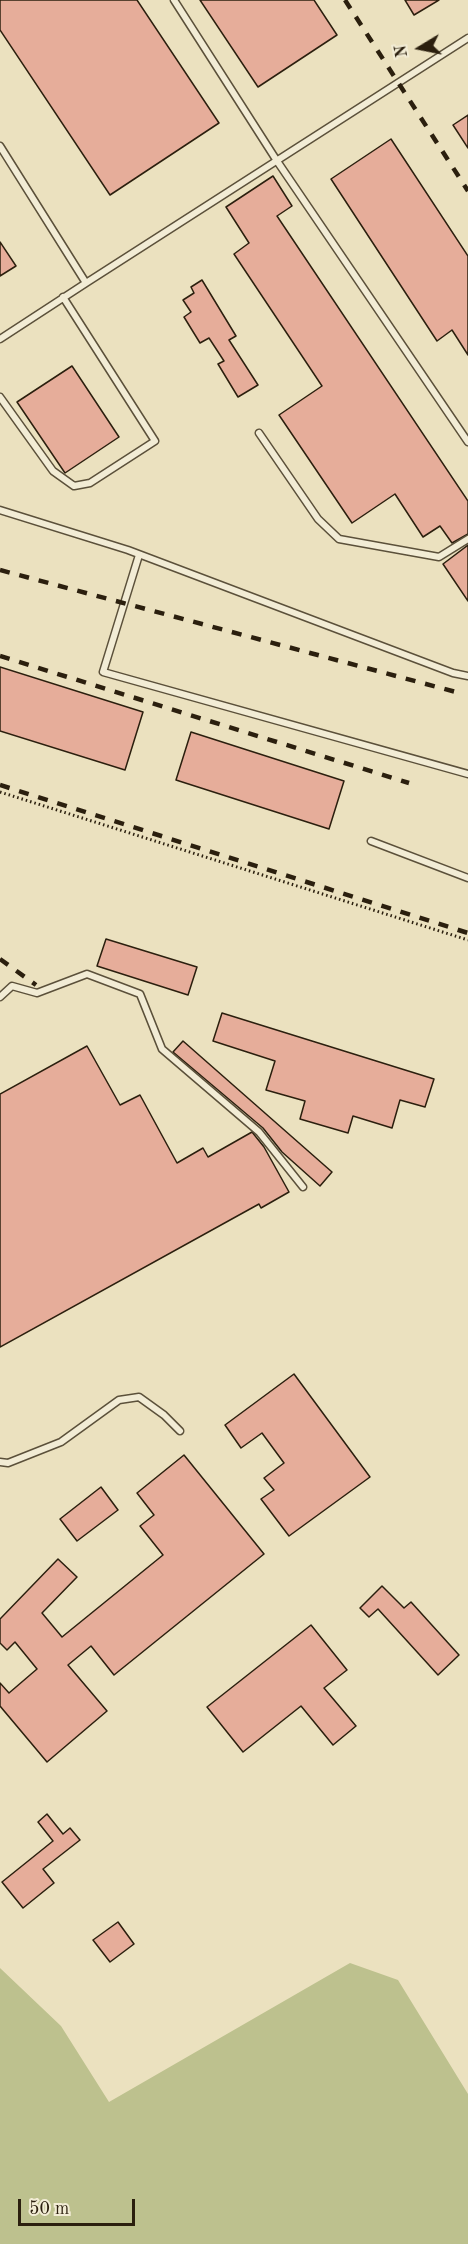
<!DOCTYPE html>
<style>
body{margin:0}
#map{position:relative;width:468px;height:2244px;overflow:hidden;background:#ebe1bf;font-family:"Old Standard TT",serif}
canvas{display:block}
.north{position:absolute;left:390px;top:18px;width:60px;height:60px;-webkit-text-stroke:4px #f2ecd5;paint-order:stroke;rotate:260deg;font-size:16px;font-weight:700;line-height:24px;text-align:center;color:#2b1f0e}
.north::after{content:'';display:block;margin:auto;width:21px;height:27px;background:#2b1f0e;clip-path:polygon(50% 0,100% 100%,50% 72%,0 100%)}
.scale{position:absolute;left:18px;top:2199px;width:117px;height:27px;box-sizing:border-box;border:3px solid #2b1f0e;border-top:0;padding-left:8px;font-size:18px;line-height:21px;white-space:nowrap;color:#2b1f0e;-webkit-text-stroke:4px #f2ecd5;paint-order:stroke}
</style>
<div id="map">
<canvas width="468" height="2244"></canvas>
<div class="north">N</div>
<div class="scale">50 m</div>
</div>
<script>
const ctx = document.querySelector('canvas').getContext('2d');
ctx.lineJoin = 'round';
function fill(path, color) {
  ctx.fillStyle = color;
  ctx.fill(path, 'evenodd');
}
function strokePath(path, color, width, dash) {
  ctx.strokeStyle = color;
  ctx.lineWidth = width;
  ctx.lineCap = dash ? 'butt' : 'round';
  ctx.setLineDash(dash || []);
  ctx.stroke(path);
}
fill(new Path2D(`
 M350 1963 398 1980 468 2094V2244H0V1968L61 2026 109 2102Z`), '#bdc18e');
const building = new Path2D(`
 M0 0H137L219 123 110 195 0 30Z
 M200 0H314L337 35 258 87Z
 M405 0H439L414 15Z
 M468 115V148L453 125Z
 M391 139 468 256V355L452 330 437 341 331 179Z
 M273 176 292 206 277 216 468 501V534L452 543 440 526 423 537 395 494 352 523 279 415 322 386 234 254 249 243 226 207Z
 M0 242 16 266 0 276Z
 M202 280 236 336 229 340 258 385 238 397 218 364 224 361 209 338 200 343 184 317 191 312 183 300 194 293 191 287Z
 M72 366 119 437 65 473 17 402Z
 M468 545V601L443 564Z
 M0 667 143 712 125 770 0 731Z
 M191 732 344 781 329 829 176 780Z
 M106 939 197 967 188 995 97 966Z
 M222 1013 434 1079 425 1107 400 1100 392 1128 353 1116 348 1133 300 1119 305 1101 266 1090 275 1061 213 1041Z
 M183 1041 332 1172 320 1186 282 1152 263 1128 173 1052Z
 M87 1046 120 1105 140 1095 177 1163 203 1148 208 1157 252 1132 264 1147 289 1192 261 1208 259 1204 0 1347V1094Z
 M294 1374 370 1477 289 1536 261 1499 274 1490 264 1478 284 1463 262 1433 241 1448 225 1425Z
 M184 1455 264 1554 114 1675 91 1646 68 1665 107 1711 47 1762 0 1706V1683L9 1693 37 1669 15 1642 7 1650 0 1643V1619L58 1559 77 1577 42 1613 62 1637 163 1555 140 1526 154 1515 137 1493Z
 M101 1487 118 1510 77 1541 60 1519Z
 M382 1586 404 1608 411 1602 459 1655 438 1675 378 1609 369 1617 360 1608Z
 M311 1625 347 1670 324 1688 356 1726 333 1745 301 1706 243 1752 207 1707Z
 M47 1814 63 1834 70 1828 80 1840 43 1869 54 1883 23 1908 2 1882 53 1841 38 1822Z
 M118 1922 134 1944 110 1962 93 1940Z`);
fill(building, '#e6ad9a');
strokePath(building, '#2b1f0e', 1.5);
const service = new Path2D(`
 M174 0 277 161 468 442
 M0 146 86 283 468 38
 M0 339 86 283
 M0 397 53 471 74 486 90 483 155 441 63 297
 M259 433 318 519 339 539 439 557 468 539
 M0 510 128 550 453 673 468 676
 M139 555 103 672 468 774
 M371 841 468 878
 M0 997 12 986 37 993 87 974 140 994 162 1049 259 1132 303 1187
 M0 1462 8 1463 61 1442 119 1400 139 1397 164 1415 180 1431`);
strokePath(service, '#5b503a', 9);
strokePath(new Path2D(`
 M0 792 468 940`), '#2b1f0e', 3, [1.5, 3]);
strokePath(service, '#f2ecd5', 6);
strokePath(new Path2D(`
 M345 0 468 191
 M0 570 456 692
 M0 656 409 783
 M0 785 468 933
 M0 959 36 985`), '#2b1f0e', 4.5, [10, 10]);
</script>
